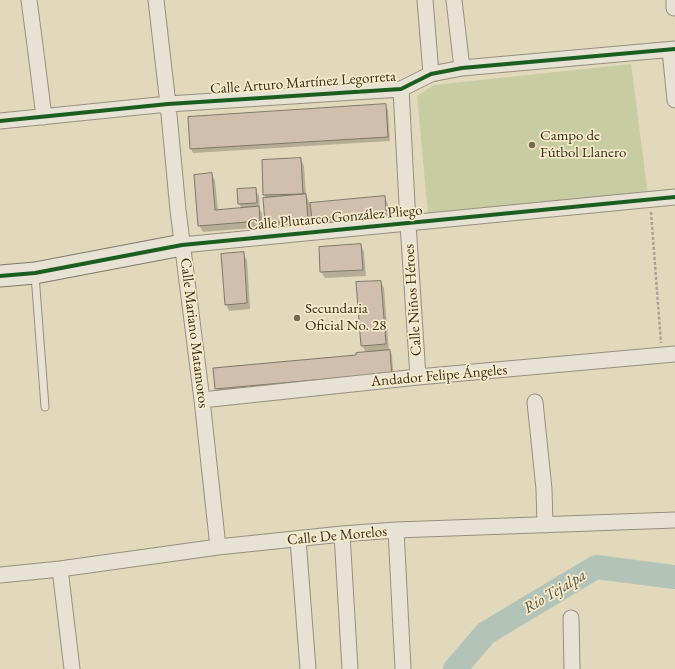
<!DOCTYPE html>
<meta charset="utf-8">
<style>
body{margin:0}
canvas{display:block;background:#e2d8bc}
</style>
<canvas width="675" height="669"></canvas>
<script>
const ctx = document.querySelector('canvas').getContext('2d');
ctx.lineJoin = 'round';
function fill(path, color) {
  ctx.fillStyle = color;
  ctx.fill(path, 'evenodd');
}
function strokePath(path, color, width, dash) {
  ctx.strokeStyle = color;
  ctx.lineWidth = width;
  ctx.lineCap = dash ? 'butt' : 'round';
  ctx.setLineDash(dash || []);
  ctx.stroke(path);
}
function write(font, color, halo, rows, align = 'center') {
  ctx.font = font + ' "EB Garamond",serif';
  ctx.lineWidth = 3.5;
  ctx.setLineDash([]);
  ctx.textBaseline = 'middle';
  ctx.strokeStyle = halo;
  ctx.fillStyle = color;
  for (const [text, x, y, turn = 0] of rows) {
    ctx.save();
    ctx.translate(x, y);
    ctx.rotate((+turn || 0) * Math.PI / 180);
    ctx.textAlign = isNaN(turn) ? turn : align;
    if (halo) ctx.strokeText(text, 0, 0);
    ctx.fillText(text, 0, 0);
    ctx.restore();
  }
}
fill(new Path2D(`
 M631 64 648 195 428 214 417 96 434 85Z`), '#c8cca3');
fill(new Path2D(`
 M385 105 388 110 390 141 193 153 191 149 189 118Z
 M301 159 304 166 306 195 309 202 310 204 384 197 388 204V211L314 218V220L389 213V219L316 225 311 215 312 226 270 229 266 223 264 198H266L264 195 263 161Z
 M212 174 215 181 218 210 242 208 239 204 255 189 259 196 260 210 262 213 263 227 203 232 199 225Z
 M361 245 364 252 366 276 325 278 321 272 320 247Z
 M243 253 247 260 250 309 229 311 226 304Z
 M381 282 384 288 389 351 392 355 394 382 218 392 216 388 357 356 366 353 362 345Z`), '#0003');
strokePath(new Path2D(`
 M455 669 486 633 596 567 675 577`), '#b4c3b8', 24);
const building = new Path2D(`
 M386 104 388 137 190 149 188 117Z
 M301 158 303 194 263 195 262 160Z
 M212 173 215 210 259 206 260 221 198 226 194 175Z
 M256 188 257 203 238 204 237 189Z
 M306 194 308 220 265 223 263 198Z
 M385 196 386 213 312 219 310 203Z
 M361 244 363 270 320 272 319 247Z
 M244 252 247 303 225 305 221 254Z
 M381 281 386 344 361 346 356 282Z
 M390 350 392 378 359 376 215 389 213 368 356 355V353Z`);
fill(building, '#d0beae');
strokePath(building, '#7f7868', 1);
const lane = new Path2D(`
 M35 275 45 407`);
const street = new Path2D(`
 M29 0 36 53 44 117
 M156 0 168 104 178 210 202 400 218 547
 M425 0 431 74
 M454 0 462 68
 M674 0V8
 M670 50 675 100
 M401 89 408 223 418 377
 M0 121 168 104 401 89 431 74 462 68 675 49
 M182 245 675 197
 M202 400 418 377 675 354
 M535 402 544 489 545 525
 M396 530 403 669
 M342 534 350 669
 M298 539 308 669
 M60 569 72 669
 M0 575 60 569 218 547 342 534 396 530 675 520
 M571 618 572 669`);
const secondary = new Path2D(`
 M0 276 35 273 182 245`);
strokePath(lane, '#978f7e', 9);
strokePath(street, '#978f7e', 17);
strokePath(secondary, '#7f7868', 23);
strokePath(new Path2D(`
 M651 212 661 343`), '#a8a297', 2.5, [3, 2]);
strokePath(lane, '#e7e2d4', 7);
strokePath(street, '#e7e2d4', 15);
strokePath(secondary, '#e7e2d4', 21);
strokePath(new Path2D(`
 M0 121 168 104 401 89 431 74 462 68 675 49
 M0 276 35 273 182 245 675 197`), '#1b5e20', 4);
for (const [x, y, r, color] of [
 [532,145,4,"#736853"],
 [297,318,4,"#736853"]
]) {
  const dot = new Path2D();
  dot.arc(x, y, r, 0, 2 * Math.PI);
  ctx.fillStyle = color;
  ctx.fill(dot);
  strokePath(dot, '#f6ebca', 1.5);
}
write('15px', '#372b1a', '#f6ebca', [
 ["Calle Arturo Martínez Legorreta",303,83,-4],
 ["Calle Plutarco González Pliego",335,218,-5],
 ["Calle Niños Héroes",413,300,-94],
 ["Calle Mariano Matamoros",194,333,83],
 ["Andador Felipe Ángeles",439,376,-5],
 ["Calle De Morelos",337,536,-5]
]);
write('15px', '#372b1a', '#f6ebca', [
 ["Campo de",540,136],
 ["Fútbol Llanero",540,153],
 ["Secundaria",305,309],
 ["Oficial No. 28",305,326]
], 'left');
write('italic 16px', '#524f41', '#f6ebca', [
 ["Río Tejalpa",555,592,-31]
]);
</script>
